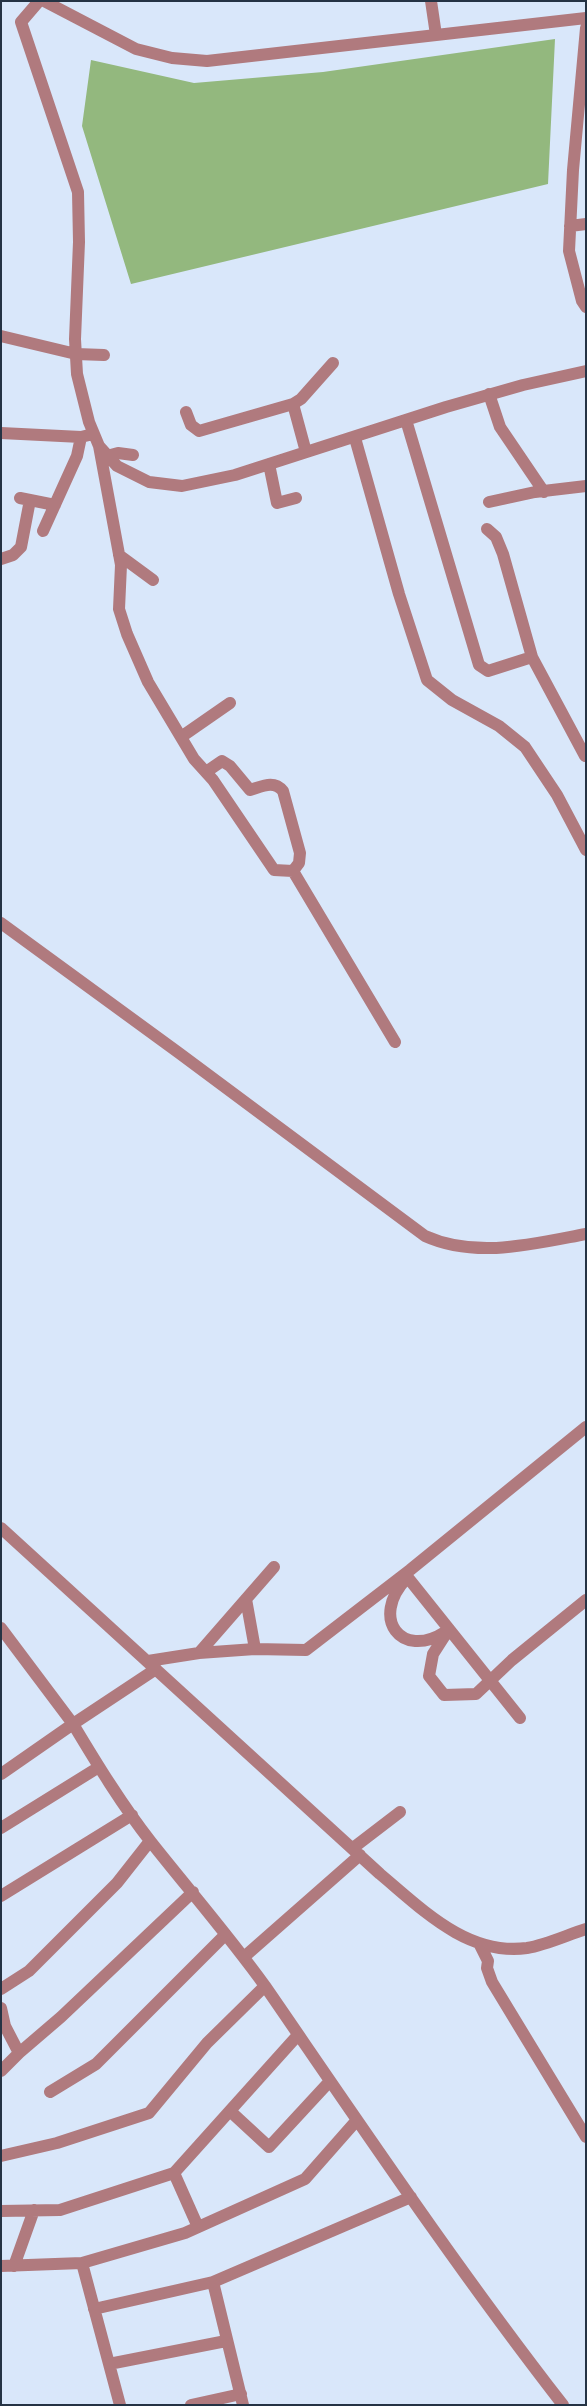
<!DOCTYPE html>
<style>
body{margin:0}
#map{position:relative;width:587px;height:2406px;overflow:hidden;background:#d9e7fa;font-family:"Noto Serif",serif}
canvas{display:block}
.frame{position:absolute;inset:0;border:2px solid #253344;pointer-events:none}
</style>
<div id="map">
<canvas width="587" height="2406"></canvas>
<div class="frame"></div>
</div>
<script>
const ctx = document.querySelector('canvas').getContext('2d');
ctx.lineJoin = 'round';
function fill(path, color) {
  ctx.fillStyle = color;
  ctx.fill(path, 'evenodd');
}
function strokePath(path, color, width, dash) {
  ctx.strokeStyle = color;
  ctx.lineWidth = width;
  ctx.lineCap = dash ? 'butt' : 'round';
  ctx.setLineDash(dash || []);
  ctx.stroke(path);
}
fill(new Path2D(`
 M555 39 548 184 131 284 82 126 91 60 194 83 323 72Z`), '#93b87e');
strokePath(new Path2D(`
 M39 1 21 22 78 192 79 242 75 339 77 374 89 422 99 446 117 466 149 482 182 486 235 475 446 407 523 385 586 371
 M44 1 136 49 172 58 207 61 586 18
 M431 1 436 35
 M586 28 573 170 569 251 582 301 586 307
 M570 226 586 224
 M1 336 76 354 104 355
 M489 394 500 427 544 492
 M186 412 191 425 199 431 293 404
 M406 420 479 665 488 671 532 657 585 756
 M1 433 81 437 89 435
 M355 438 399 594 427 680 452 700 499 726 525 747 557 795 586 850
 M99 446 121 565 119 609 127 634 148 682 194 759 213 780 274 870 293 871 395 1042
 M306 452 293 404 301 399 333 363
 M107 456 118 453 133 455
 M269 464 277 503 296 498
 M20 498 55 505
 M489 502 535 492 586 486
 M487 529 496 537 503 554 532 657
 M43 531 77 456 81 437
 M119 555 153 580
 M1 559 13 555 21 547 30 500
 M181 737 230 703
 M206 772 222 761 230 766 250 790C263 786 274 780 283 791L300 853 299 863 293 871
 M1 923 179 1053 425 1236C476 1259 533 1244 586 1234
 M1 1528 380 1874C422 1909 467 1956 527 1948 546 1945 567 1935 586 1929
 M405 1574 520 1718
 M406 1579C370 1618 401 1660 445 1632
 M246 1599 255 1649
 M1 1628 73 1724 156 1669
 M449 1629 433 1654 429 1676 444 1695 476 1694 512 1660 586 1600
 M199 1653 274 1567
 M148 1661 199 1653 255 1649 306 1650 410 1570 586 1427
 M1 1774 73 1724C97 1764 122 1805 151 1842 189 1890 229 1936 265 1986L207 2043 149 2113 57 2143 1 2156
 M1 1828 99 1767
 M353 1848 400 1812
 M1 1896 132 1815
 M480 1945 488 1961 487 1968 492 1982 586 2137
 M244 1957 360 1855
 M265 1986C362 2127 458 2270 563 2405
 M1 1989 29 1971 117 1883 150 1841
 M1 2008 5 2026 19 2053 61 2017 193 1892
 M1 2071 19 2053
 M50 2092 96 2064 225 1935
 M230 2111 269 2147 330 2081
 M174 2173 198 2227
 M1 2211 60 2210 174 2173 298 2035
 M82 2263 120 2405
 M1 2266 82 2263 185 2233 305 2179 357 2120
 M14 2266 34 2210
 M213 2282 243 2405
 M94 2309 213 2282 411 2197
 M109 2364 226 2341
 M191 2405 241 2394`), '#b07a7e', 12);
</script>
